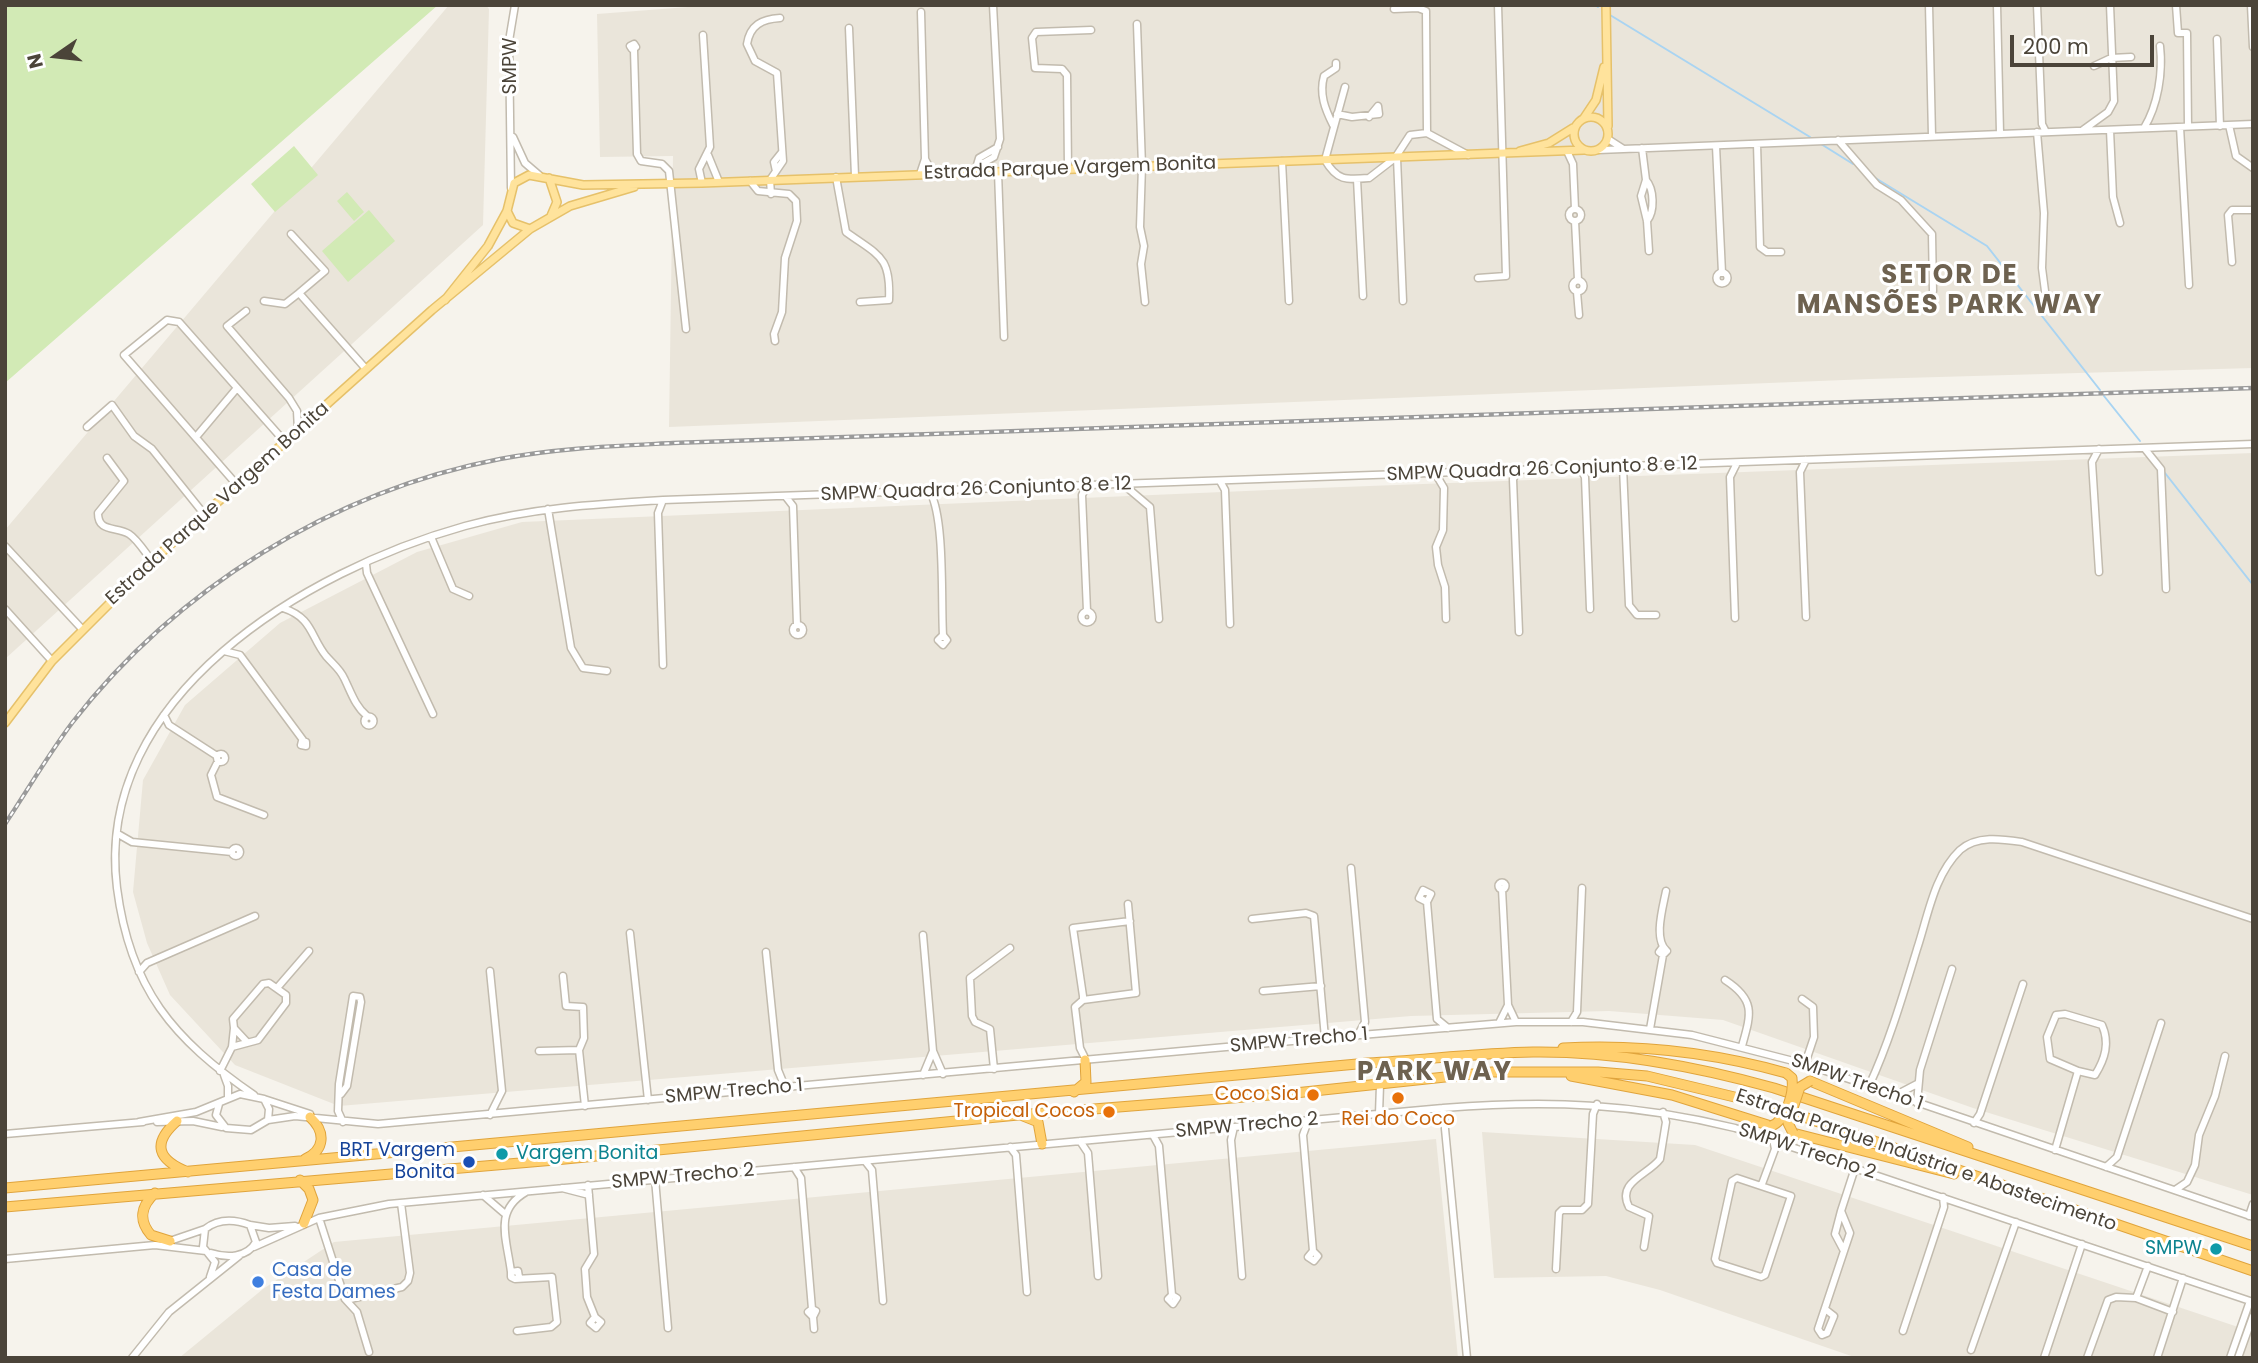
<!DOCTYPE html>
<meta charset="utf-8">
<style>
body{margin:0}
#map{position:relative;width:2258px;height:1363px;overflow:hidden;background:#f6f3ec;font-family:Poppins,sans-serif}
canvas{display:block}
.frame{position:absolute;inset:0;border:7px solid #4b4439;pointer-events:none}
.north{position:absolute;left:21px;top:21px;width:70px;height:70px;-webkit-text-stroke:5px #fff;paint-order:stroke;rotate:256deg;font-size:19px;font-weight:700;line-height:28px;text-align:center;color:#4b4439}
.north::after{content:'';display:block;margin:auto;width:24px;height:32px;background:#4b4439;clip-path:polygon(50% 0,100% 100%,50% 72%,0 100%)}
.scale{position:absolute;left:2010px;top:35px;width:144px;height:32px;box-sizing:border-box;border:4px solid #4b4439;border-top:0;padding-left:9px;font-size:21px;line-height:24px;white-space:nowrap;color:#4b4439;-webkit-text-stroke:5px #fff;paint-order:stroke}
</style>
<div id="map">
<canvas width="2258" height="1363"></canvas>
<div class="frame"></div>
<div class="north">N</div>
<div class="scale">200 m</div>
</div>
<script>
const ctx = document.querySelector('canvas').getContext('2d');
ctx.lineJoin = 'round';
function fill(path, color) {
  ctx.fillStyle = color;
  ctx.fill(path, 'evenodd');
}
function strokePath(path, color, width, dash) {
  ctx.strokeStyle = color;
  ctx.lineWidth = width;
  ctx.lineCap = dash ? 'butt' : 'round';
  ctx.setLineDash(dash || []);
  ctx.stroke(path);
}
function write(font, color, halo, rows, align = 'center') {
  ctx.font = font + ' Poppins,sans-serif';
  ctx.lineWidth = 6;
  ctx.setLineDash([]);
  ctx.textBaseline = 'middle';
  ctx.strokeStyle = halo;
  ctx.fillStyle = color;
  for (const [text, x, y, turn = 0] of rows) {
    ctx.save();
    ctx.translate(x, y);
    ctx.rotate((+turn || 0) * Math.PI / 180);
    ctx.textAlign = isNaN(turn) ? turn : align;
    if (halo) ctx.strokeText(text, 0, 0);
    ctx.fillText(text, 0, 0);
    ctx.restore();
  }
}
fill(new Path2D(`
 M449 5H486L489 9 483 225 5 659V530Z
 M714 5H2253V368L1869 379 669 427 673 156 600 157 597 14Z
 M2253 453V1195L1973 1108 1723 1020 1609 1011 1411 1016 339 1106 235 1065 170 995 147 943 133 892 143 780 185 705 280 623 417 552 522 522 1316 488Z
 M1482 1132 1695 1145 2253 1332V1358H1857L1660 1290 1606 1276 1494 1278Z
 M1436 1139 1458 1358H179L263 1289 334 1242Z`), '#eae5da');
fill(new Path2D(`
 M5 5H438L5 383Z
 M294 146 318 175 275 212 251 184Z
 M347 192 364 212 354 221 337 201Z
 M369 210 395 241 348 282 322 251Z`), '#d2eab5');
strokePath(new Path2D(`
 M1595 5 1598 7
 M1610 15 1810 137
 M1821 144 1853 164
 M1872 176 1987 246 2100 390
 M2104 396 2140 441
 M2165 473 2253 585`), '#a9d4f2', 2);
const minor = new Path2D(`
 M1929 5 1932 136
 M1997 5 2000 133
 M2037 5 2042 124 2046 132
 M2176 5 2178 33H2187L2188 126
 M2251 5 2253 47
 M1137 24 1142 166 1140 227 1144 246 1141 264 1145 302
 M849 28 855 176
 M2217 39 2220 126
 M634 44 636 47 632 49 630 46Z
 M634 50 637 154 641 161 662 164 669 171 686 329
 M2094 66 2111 58 2131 57
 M1345 87 1325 160C1337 181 1346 180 1369 178L1395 158 1410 135 1427 133 1426 11 1418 8 1394 9
 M1337 114 1352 117 1379 114 1378 106 1369 117
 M1333 125C1325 109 1319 94 1324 76L1336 68V63
 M2229 125 2236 156 2253 168
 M2180 127 2189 285
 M2144 128C2158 105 2163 73 2160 46
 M2083 130 2108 112 2114 101 2110 5
 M2110 130 2113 197 2120 223
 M2037 132 2044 213 2042 268 2045 291
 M1427 133 1468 155
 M513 137 525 163 539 175
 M1608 139 1622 148
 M1838 140 1877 185 1901 200 1932 234 1933 291
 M1757 144 1760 247 1767 252H1781
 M1716 146 1722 273
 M1642 148 1646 180 1641 196 1647 221 1649 251
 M1598 150 2253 124
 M1567 151 1573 164 1575 209
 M708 155 719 182
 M1397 158 1403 301
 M925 159 933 174
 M1282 161 1289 301
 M978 166 994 157 1000 139 993 5
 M976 168 979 158 998 147
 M1068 169 1067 75 1062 69 1035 68 1032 38 1036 32 1091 30
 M776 171 774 162 782 152
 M998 172 1004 337
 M920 174 925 159 921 12
 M836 177 846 232C879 256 891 256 889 300L860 302
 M1357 179 1363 296
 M1646 180C1654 189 1655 211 1647 221
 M750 181 758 191 789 194 796 201 797 221 785 258 782 312 774 334 775 341
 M702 183 699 169 710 147 703 35
 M511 188 509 41 515 5
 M771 194 770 180 783 161 777 73 755 61 747 44C750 25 762 19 780 18
 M1569 215a6 6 0 1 1 12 0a6 6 0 1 1-12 0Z
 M1575 221 1578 280
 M291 234 325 271 299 293
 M2232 262 2228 215 2232 210H2253
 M1716.5 278a5.5 5.5 0 1 1 11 0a5.5 5.5 0 1 1-11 0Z
 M1478 278 1506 276 1498 5
 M1572.5 286a5.5 5.5 0 1 1 11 0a5.5 5.5 0 1 1-11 0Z
 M1577 292 1579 315
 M264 301 285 304 299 293 366 369
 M246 311 227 326 289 398 297 411 298 430
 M87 427 112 405 134 436 152 449 204 514
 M196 437 237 388
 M2145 449 2161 469 2166 589
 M107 458 124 481 98 513C98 533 116 526 129 534 137 539 145 552 152 561
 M1806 460 1800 472 1806 617
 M1623 467 1629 605 1637 615H1656
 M1580 468 1585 477 1590 609
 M1518 472 1513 479 1519 632
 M1435 473 1444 488 1443 530 1436 547 1438 565 1445 587 1446 619
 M1220 481 1225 490 1230 624
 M237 485 124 355 167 320 179 322 285 442
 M1124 485 1150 507 1159 619
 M1087 486 1082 495 1087 611
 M930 492C945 518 941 601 943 635L947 640 943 645 938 640 943 635
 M786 497 793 506 797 625
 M548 509 571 648 583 668 607 671
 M431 537 453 589 469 596
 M5 546 82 629
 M366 564 367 573 433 714
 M2099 572 2092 462 2099 449
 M283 608C313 618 310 636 326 656 333 664 340 669 344 678 351 692 355 706 367 716
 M5 609 52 661
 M1081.5 617a5.5 5.5 0 1 1 11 0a5.5 5.5 0 1 1-11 0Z
 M1735 618 1730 477 1737 463
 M793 630a5 5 0 1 1 10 0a5 5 0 1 1-10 0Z
 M224 651 240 655 303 740
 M663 665 658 513 663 500
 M164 715 169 725 217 756
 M364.5 721a4.5 4.5 0 1 1 9 0a4.5 4.5 0 1 1-9 0Z
 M302 741 306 742V746L301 745Z
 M217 758a4 4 0 1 1 8 0a4 4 0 1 1-8 0Z
 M218 761 211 775 217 797 264 815
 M118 834 132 842 232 852
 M232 852a4 4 0 1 1 8 0a4 4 0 1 1-8 0Z
 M1351 868 1365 1022 1358 1035
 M1498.5 886a3.5 3.5 0 1 1 7 0a3.5 3.5 0 1 1-7 0Z
 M1502 889 1508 1005 1516 1022
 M1427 902 1419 898 1423 890 1431 894 1427 902 1437 1019 1448 1028
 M1252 919 1306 913 1314 916 1325 1038
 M630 933 648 1100
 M923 935 933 1051 943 1074
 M1662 948 1659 952 1663 955 1667 951C1653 940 1663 907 1666 891
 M766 952 778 1070 785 1087
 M139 972 147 963 255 916
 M563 976 566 1006 583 1007 584 1038 579 1050 585 1106
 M1725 980C1756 1000 1751 1014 1742 1046
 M277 988 309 951
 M1263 991 1321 986
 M1802 999 1813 1007 1814 1037 1805 1064
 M1083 1000 1136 993 1128 904
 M1571 1022 1577 1012 1582 888
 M1499 1023 1508 1005
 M1650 1029 1663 955
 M232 1047 258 1040 286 1003V995L269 983 263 984 233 1019 234 1028 247 1042
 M539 1051 579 1050
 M1086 1060 1080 1048 1075 1007 1083 1000V996L1073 928 1130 921
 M994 1069 990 1029 975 1022 972 1016 970 978 1010 948
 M220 1071 232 1047 234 1028
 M224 1075 228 1086V1098
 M923 1075 933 1051
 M1869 1086C1889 1043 1903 995 1917 949 1928 916 1934 875 1960 850 1977 835 2002 839 2022 842L2253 919
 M341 1094 347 1086 361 1002 360 997 353 996 339 1084 338 1111 343 1122
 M254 1095C173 1039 130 989 117 888 93 696 307 570 465 526 530 508 596 504 663 500L2253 444
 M1896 1095 1917 1084
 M264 1099 310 1114
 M1917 1103 1920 1070 1952 969
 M1443 1108 1467 1358
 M1379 1114 1380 1085
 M490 1115 502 1091 490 971
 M268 1120 295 1116 378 1124 1325 1038 1516 1022H1583L1692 1035 1805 1064 2253 1217
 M1308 1121 1303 1135 1313 1251 1308 1257 1314 1261 1318 1256 1313 1251
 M139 1122 196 1112 240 1094 264 1099 269 1109 268 1120 251 1130 226 1128 216 1115 219 1104
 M157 1122 193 1121 222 1127
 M1974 1123 1980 1114 2023 984
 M1234 1127 1231 1140 1242 1276
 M5 1134 143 1122
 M1153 1135 1159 1146 1172 1295 1177 1298 1173 1304 1168 1299 1172 1295
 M1080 1141 1088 1153 1098 1276
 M1010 1147 1016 1155 1027 1292
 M2055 1150 2078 1071 2095 1075C2105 1059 2110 1043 2102 1025L2065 1014 2056 1015 2047 1037 2050 1059 2078 1071
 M865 1161 872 1170 883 1301
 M794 1167 801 1178 812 1309 808 1312 813 1317 816 1311 812 1309
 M2106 1167 2117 1157 2161 1023
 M1737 1178 1791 1196 1765 1275 1761 1277 1717 1263 1715 1259 1732 1181Z
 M655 1179 668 1328
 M1762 1184 1775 1149 1773 1139
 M588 1185 594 1254 585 1269 587 1297 595 1317 601 1322 596 1328 590 1323 595 1317
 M562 1188 589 1195
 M2175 1190 2187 1182 2195 1165 2199 1135 2215 1096 2225 1056
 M483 1195 504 1213
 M1841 1211 1835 1234 1844 1251
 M2249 1216 2253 1204
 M319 1218 345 1299 357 1312 369 1352
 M250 1225 269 1228 295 1226
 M167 1242 205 1229
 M254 1247 319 1218 389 1204 1443 1108C1549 1100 1632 1103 1735 1128L2253 1302
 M1644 1247 1649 1216 1629 1207C1616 1182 1648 1175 1660 1159L1666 1122 1663 1112
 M5 1259 155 1245 206 1251
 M1556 1269 1559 1213 1562 1210H1582L1588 1204 1593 1114 1597 1104
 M511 1272C507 1239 493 1211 526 1192
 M210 1277 215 1262 203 1247 205 1229C219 1218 234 1219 250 1225L256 1242C247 1258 227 1258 211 1253
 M2136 1298 2173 1312
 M346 1300 402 1287 408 1281 410 1273 401 1203
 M1825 1309 1834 1316 1827 1333 1822 1335 1818 1329 1850 1233 1841 1211 1855 1168
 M813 1317 814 1329
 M517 1331 551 1327 557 1322 552 1277 515 1279 511 1277V1272L518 1271 519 1277
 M1903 1331 1944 1207 1943 1197
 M1971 1350 2016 1222
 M132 1358 169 1312 239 1256
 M2044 1358 2082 1244
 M2087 1358 2108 1300 2116 1297 2136 1298 2148 1266
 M2157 1358 2183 1278
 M2230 1358 2250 1301
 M2238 1358 2253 1316`);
const major = new Path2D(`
 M1606 5 1608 126
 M1574 134a17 17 0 1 1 34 0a17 17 0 1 1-34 0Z
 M1584 118 1596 100 1604 67
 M1520 151 1549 143 1573 128
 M549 178 557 202 551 216
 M507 211 513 223 530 229
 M445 300 488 246 507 211 514 183 529 175 583 185 702 183 1584 150
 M5 723 52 661 152 561 432 310 530 229 570 206 634 187`);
const highway = new Path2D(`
 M1563 1048C1637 1044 1715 1053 1786 1073
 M1571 1076 1672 1095 1771 1126
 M1810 1081 1968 1147
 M1074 1092 1086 1082 1085 1060
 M1023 1116 1038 1122 1042 1144
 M177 1121C151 1144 158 1160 188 1172
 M1793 1133 1954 1174
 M305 1159C325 1150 326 1132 310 1117
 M300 1180 309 1189 313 1200 304 1223
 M5 1188 1368 1063C1423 1060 1478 1053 1533 1052 1615 1051 1695 1066 1774 1088L2253 1246
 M155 1193C141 1206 138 1220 151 1235L170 1241
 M5 1207 555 1160 1018 1115 1295 1093 1492 1072H1598L1647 1076 1772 1106 2253 1271`);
strokePath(minor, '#c2bbae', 9);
strokePath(major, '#e6c16a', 10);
strokePath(highway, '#e0a43c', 11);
strokePath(minor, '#fff', 6);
strokePath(major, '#ffe39c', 7);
strokePath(highway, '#ffcf6e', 9);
const rail = new Path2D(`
 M5 824C27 791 48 755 72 723 176 589 333 491 500 459 557 448 615 446 673 443L2253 388`);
strokePath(rail, '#9a9a9a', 4.5);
strokePath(rail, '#fff', 2, [5]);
const highwayBridge = new Path2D(`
 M1771 1126C1786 1121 1794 1093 1792 1078L1786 1073
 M1793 1133 1788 1123 1800 1087 1810 1081`);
strokePath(highwayBridge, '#e0a43c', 11, []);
strokePath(highwayBridge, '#ffcf6e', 9);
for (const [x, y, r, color] of [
 [1313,1095,7,"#e8710a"],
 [1398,1098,7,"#e8710a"],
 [1109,1112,7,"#e8710a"],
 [502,1154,7,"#0f9aa8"],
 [469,1162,7,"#1a4fb4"],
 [2216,1249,7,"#0f9aa8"],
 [258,1282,7,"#3f7fe0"]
]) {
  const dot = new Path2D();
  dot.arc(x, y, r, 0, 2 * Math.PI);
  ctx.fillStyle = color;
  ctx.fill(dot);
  strokePath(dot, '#fff', 2.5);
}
write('19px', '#4b4439', '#fff', [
 ["SMPW",511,66,-90],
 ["Estrada Parque Vargem Bonita",1070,169,-2],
 ["SMPW Quadra 26 Conjunto 8 e 12",1542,470,-2],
 ["SMPW Quadra 26 Conjunto 8 e 12",976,490,-2],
 ["Estrada Parque Vargem Bonita",218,504,-42],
 ["SMPW Trecho 1",1299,1041,-5],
 ["SMPW Trecho 1",1857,1083,19],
 ["SMPW Trecho 1",734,1092,-5],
 ["SMPW Trecho 2",1247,1126,-5],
 ["SMPW Trecho 2",1807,1152,18],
 ["Estrada Parque Indústria e Abastecimento",1926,1161,19],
 ["SMPW Trecho 2",683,1177,-5]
]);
write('19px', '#c56008', '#fff', [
 ["Coco Sia",1299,1095],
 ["Tropical Cocos",1095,1112],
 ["Rei do Coco",1398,1120,"center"]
], 'right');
write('19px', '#164399', '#fff', [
 ["BRT Vargem",455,1151],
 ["Bonita",455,1173]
], 'right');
write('19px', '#0d838f', '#fff', [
 ["Vargem Bonita",516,1154],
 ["SMPW",2202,1249,"right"]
], 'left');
write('19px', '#366cbe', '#fff', [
 ["Casa de",272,1271],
 ["Festa Dames",272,1293]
], 'left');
ctx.letterSpacing = '2px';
write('bold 26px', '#6e6250', '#fff', [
 ["SETOR DE",1950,276],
 ["MANSÕES PARK WAY",1950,306],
 ["PARK WAY",1435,1073]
]);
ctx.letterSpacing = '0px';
</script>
